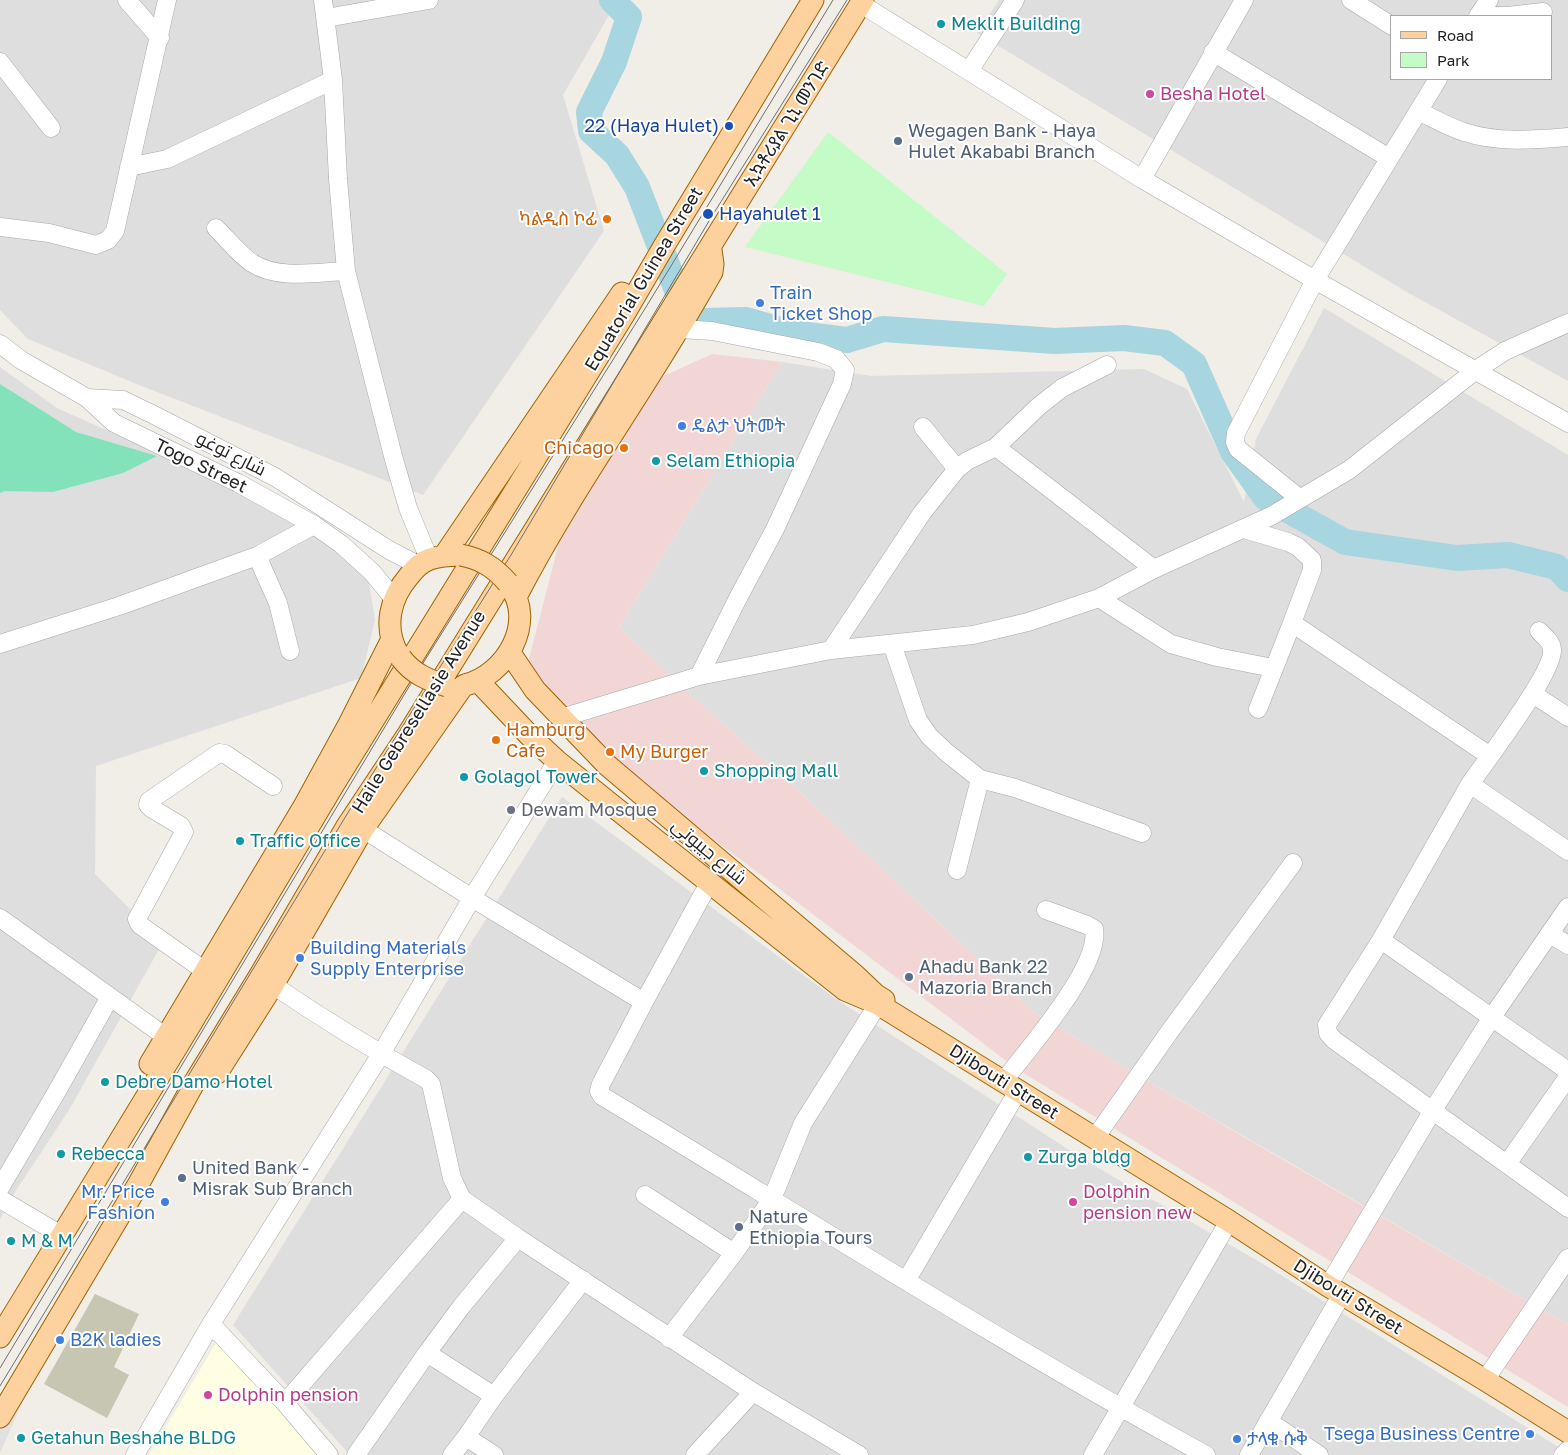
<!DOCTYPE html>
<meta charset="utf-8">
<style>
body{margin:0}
#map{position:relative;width:1568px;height:1455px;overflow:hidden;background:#f1ede7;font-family:"Golos Text",sans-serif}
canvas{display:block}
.legend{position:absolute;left:1390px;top:15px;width:162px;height:65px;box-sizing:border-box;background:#fff;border:1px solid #a6a6a6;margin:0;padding:6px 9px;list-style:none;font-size:15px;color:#212121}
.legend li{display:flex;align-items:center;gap:10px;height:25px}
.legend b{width:25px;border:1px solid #a6a6a6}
</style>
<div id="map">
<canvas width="1568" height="1455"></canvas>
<ul class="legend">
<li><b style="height:6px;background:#fed29f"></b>Road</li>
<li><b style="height:14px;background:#c4fbc6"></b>Park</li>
</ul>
</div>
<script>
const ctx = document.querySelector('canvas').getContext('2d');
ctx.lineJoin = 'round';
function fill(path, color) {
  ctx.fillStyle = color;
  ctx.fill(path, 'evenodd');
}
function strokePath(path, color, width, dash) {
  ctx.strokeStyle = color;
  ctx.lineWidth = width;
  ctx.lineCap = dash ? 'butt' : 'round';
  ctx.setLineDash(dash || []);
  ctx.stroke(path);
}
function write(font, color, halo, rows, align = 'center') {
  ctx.font = font + ' "Golos Text",Cairo,"Noto Sans Ethiopic",sans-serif';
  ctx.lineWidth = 4;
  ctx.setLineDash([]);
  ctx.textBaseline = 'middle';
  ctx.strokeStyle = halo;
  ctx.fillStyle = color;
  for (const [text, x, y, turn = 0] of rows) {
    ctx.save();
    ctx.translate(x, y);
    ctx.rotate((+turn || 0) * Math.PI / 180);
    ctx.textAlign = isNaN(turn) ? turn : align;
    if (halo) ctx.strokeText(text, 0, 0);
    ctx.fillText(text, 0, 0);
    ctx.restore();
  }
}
fill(new Path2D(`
 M0 0H620L616 3 563 95 604 231 423 495 144 387 28 339 0 310Z
 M999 0H1568V381L1405 291 977 33ZM1392 16H1552V79H1392Z
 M1324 308 1568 455V1325L1287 1161 1125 1068 1035 1013 802 794 696 700 619 627 782 362 871 376 1144 369 1187 389 1244 502 1256 439Z
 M0 367 57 408 213 478 330 536 368 577 375 620 361 678 96 766 95 874 163 942 69 1110 15 1192 0 1219Z
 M562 797 836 999 1083 1159 1263 1264 1568 1453V1455H350L233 1325Z`), '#dfdede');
fill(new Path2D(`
 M712 354 782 362 619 627 696 700 802 794 1035 1013 1125 1068 1568 1325V1407L1017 1069 740 859 625 776 522 686 567 512 655 380Z`), '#f2d6d6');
fill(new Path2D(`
 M219 1338 329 1455H149Z`), '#fffee2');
fill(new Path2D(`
 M95 1294 139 1314 114 1367 129 1375 107 1418 44 1384Z`), '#c6c6b2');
fill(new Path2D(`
 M828 132 1007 274 984 306 745 247Z`), '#c4fbc6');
fill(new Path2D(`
 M0 384 76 432 157 456 123 473 53 492 5 491 0 493Z`), '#84e2ba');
fill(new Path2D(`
 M76 1281 0 1453V1418Z`), '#e1e1e1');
strokePath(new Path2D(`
 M612 0 629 17 614 62 589 112 591 131 617 155 637 187 687 316 704 321 746 320 791 333 847 340 883 329 1055 341 1124 338 1165 343 1194 364 1233 452 1266 498 1345 542 1457 558 1508 555 1557 567 1568 579`), '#a7d5e0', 26);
const minor = new Path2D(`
 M127 0 160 38
 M323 0 333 80 338 179 346 271 393 456 408 508 429 559
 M1351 0 1392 26
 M861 4 1142 179 1315 280 1568 423
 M1478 16H1508L1543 12
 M1478 16 1489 0
 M326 18 429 0
 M1213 52 1389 158
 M0 62 51 128
 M969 71 1015 0
 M1418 111C1433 118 1448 127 1464 132 1497 143 1534 140 1568 137
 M129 167 167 159 333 80
 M1142 179 1244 0
 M0 227 49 233 96 245 108 240 115 231 167 0
 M216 228C227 239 239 254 252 263 278 280 317 272 346 271
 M680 329 712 331 818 352 836 359 845 370 842 384 775 529 738 598 699 676
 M0 344 21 360 87 398 114 423 238 483 314 525 341 544 372 572 394 599
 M87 398 123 400 154 415 275 477 389 550 418 565
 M923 427 957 469
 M996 447 1154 569
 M1299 498 1238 449 1235 442 1236 433 1315 280 1438 79
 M1244 529 1288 542 1298 547 1312 560V570L1292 623
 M257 556 278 603 290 651
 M1099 598 1171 644 1217 657 1273 668
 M0 644 119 606 257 556 314 525
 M892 644 918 720 929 736 946 752 980 779 1015 788 1142 833
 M831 650 922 513 957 469 967 461 996 447 1039 406 1062 388 1107 365
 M1533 694 1568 717
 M1258 709 1292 623 1490 756
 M561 718 699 676 831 650 973 635 1028 622 1099 598 1154 569 1271 516 1349 470 1476 370 1505 351 1568 323
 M1470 784C1486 761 1554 672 1552 650 1552 642 1544 636 1539 631
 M363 829 472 898 644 1002 601 1084 599 1091 602 1096C803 1217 1001 1343 1206 1455
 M1568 851 1470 784 1381 940 1327 1025 1328 1033 1334 1040 1568 1208
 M957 870 980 779
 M0 918 166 1037
 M1550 934 1568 945
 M1381 940 1568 1071
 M205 971 140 925 137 919 184 832 181 826 151 808 148 805 149 801 219 753 225 754 273 786
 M273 985C323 1019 373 1050 426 1079L431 1084 452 1178 462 1199 518 1238 753 1392 859 1455
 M644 1002 709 883
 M1003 1082C1027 1050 1101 967 1094 929L1087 925 1046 910
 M1095 1138 1170 1031 1293 863
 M1507 1164 1568 1077
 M0 1188 56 1093 110 997
 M645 1195 734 1253
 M0 1199 61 1235
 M906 1281 1018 1091
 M1328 1286 1433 1110 1492 1017 1568 907
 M211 1324 285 1403 329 1455
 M669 1338 734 1253 772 1199 803 1123 878 1004
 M427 1353 461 1307 518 1238
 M1485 1380 1568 1258
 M285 1403 462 1199
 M1268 1421 1319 1455
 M466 1437 494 1396 583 1280
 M135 1455 211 1324 381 1054 472 898 557 761
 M356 1455 427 1353 494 1396
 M452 1455 466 1437 494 1455
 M695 1455 753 1392
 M1093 1455 1229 1221
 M1249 1455 1342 1294
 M1563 1455 1568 1450`);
const major = new Path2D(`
 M444 556 622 293
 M517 595C575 483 651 382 712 272L713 264 711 250
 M510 653 535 690 607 765 856 976 876 995 884 1000
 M398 654C383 627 390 598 409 576 415 568 421 562 430 559 438 556 448 556 457 555
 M479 682 529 735 557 761 633 822 845 990 878 1004 1229 1221 1328 1286 1485 1380 1568 1432
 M465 685C506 675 537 622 509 585
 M150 1064 303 808 349 724 391 641
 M217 1073 273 985 363 829 463 686
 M0 1337 186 1032 334 784 625 313 664 246 813 0
 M0 1417 139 1183 194 1083 260 975 347 826 408 734 863 0`);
strokePath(minor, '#a8a8a8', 19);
strokePath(major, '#9d6300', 23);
strokePath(minor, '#fff', 18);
strokePath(major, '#fed29f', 21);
strokePath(new Path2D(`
 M0 1368 425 660 646 307 833 0
 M0 1386 352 806 511 555 712 216 847 0`), '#6f6f6f', 1);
const majorBridge = new Path2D(`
 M461 555C481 559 494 567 508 583
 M401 658C413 674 428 680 447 686`);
strokePath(majorBridge, '#9d6300', 23, []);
strokePath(majorBridge, '#fed29f', 21);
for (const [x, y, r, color] of [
 [941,24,5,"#0f9aa8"],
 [1150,94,5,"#d1479c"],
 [729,126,5,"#1a4fb4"],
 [898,141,5,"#5c6f8a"],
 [708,214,6,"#1a4fb4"],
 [607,219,5,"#e8710a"],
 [760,303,5,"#3f7fe0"],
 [682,426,5,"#3f7fe0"],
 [624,448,5,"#e8710a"],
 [656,461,5,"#0f9aa8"],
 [496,740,5,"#e8710a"],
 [610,752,5,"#e8710a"],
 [704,771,5,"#0f9aa8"],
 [464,777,5,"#0f9aa8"],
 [511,810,5,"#6b7280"],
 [240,841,5,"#0f9aa8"],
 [300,958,5,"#3f7fe0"],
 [909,977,5,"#5c6f8a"],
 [105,1082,5,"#0f9aa8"],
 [61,1154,5,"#0f9aa8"],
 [1028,1157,5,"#0f9aa8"],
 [182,1178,5,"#5c6f8a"],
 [165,1202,5,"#3f7fe0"],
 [1073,1202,5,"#d1479c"],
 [739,1227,5,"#5c6f8a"],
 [11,1241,5,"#0f9aa8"],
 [60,1340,5,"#3f7fe0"],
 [208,1395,5,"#d1479c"],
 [1530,1434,5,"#3f7fe0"],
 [21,1438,5,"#0f9aa8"],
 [1237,1439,5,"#3f7fe0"]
]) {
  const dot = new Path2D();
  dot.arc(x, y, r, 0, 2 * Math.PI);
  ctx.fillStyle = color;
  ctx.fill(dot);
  strokePath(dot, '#fff', 2);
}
write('18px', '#0d838f', '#fff', [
 ["Meklit Building",951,24],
 ["Selam Ethiopia",666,461],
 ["Shopping Mall",714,771],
 ["Golagol Tower",474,777],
 ["Traffic Office",250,841],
 ["Debre Damo Hotel",115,1082],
 ["Rebecca",71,1154],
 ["Zurga bldg",1038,1157],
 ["M & M",21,1241],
 ["Getahun Beshahe BLDG",31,1438]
], 'left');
write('18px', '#b23c85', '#fff', [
 ["Besha Hotel",1160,94],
 ["Dolphin",1083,1192],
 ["pension new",1083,1213],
 ["Dolphin pension",218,1395]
], 'left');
write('18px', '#212121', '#fff', [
 ["ኢኳቶሪያል ጊኒ መንገድ",787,124,-58],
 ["Equatorial Guinea Street",644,279,-59],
 ["شارع توغو",231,454,27],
 ["Togo Street",201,466,26],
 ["Haile Gebresellasie Avenue",419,712,-58],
 ["شارع جيبوتي",709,852,40],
 ["Djibouti Street",1004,1082,32],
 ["Djibouti Street",1348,1297,32]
]);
write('18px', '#164399', '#fff', [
 ["22 (Haya Hulet)",719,126],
 ["Hayahulet 1",719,214,"left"]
], 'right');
write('18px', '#4e5e75', '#fff', [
 ["Wegagen Bank - Haya",908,131],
 ["Hulet Akababi Branch",908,152],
 ["Ahadu Bank 22",919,967],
 ["Mazoria Branch",919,988],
 ["United Bank -",192,1168],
 ["Misrak Sub Branch",192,1189],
 ["Nature",749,1217],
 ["Ethiopia Tours",749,1238]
], 'left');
write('18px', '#c56008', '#fff', [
 ["ካልዲስ ኮፊ",597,219],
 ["Chicago",614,448],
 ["Hamburg",506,730,"left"],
 ["Cafe",506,751,"left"],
 ["My Burger",620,752,"left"]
], 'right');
write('18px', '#366cbe', '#fff', [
 ["Train",770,293],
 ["Ticket Shop",770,314],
 ["ዴልታ ህትመት",692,426],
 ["Building Materials",310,948],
 ["Supply Enterprise",310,969],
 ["Mr. Price",155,1192,"right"],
 ["Fashion",155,1213,"right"],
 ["B2K ladies",70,1340],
 ["Tsega Business Centre",1520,1434,"right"],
 ["ታላቁ ሱቅ",1247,1439]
], 'left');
write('18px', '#5b616d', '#fff', [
 ["Dewam Mosque",521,810]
], 'left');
</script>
